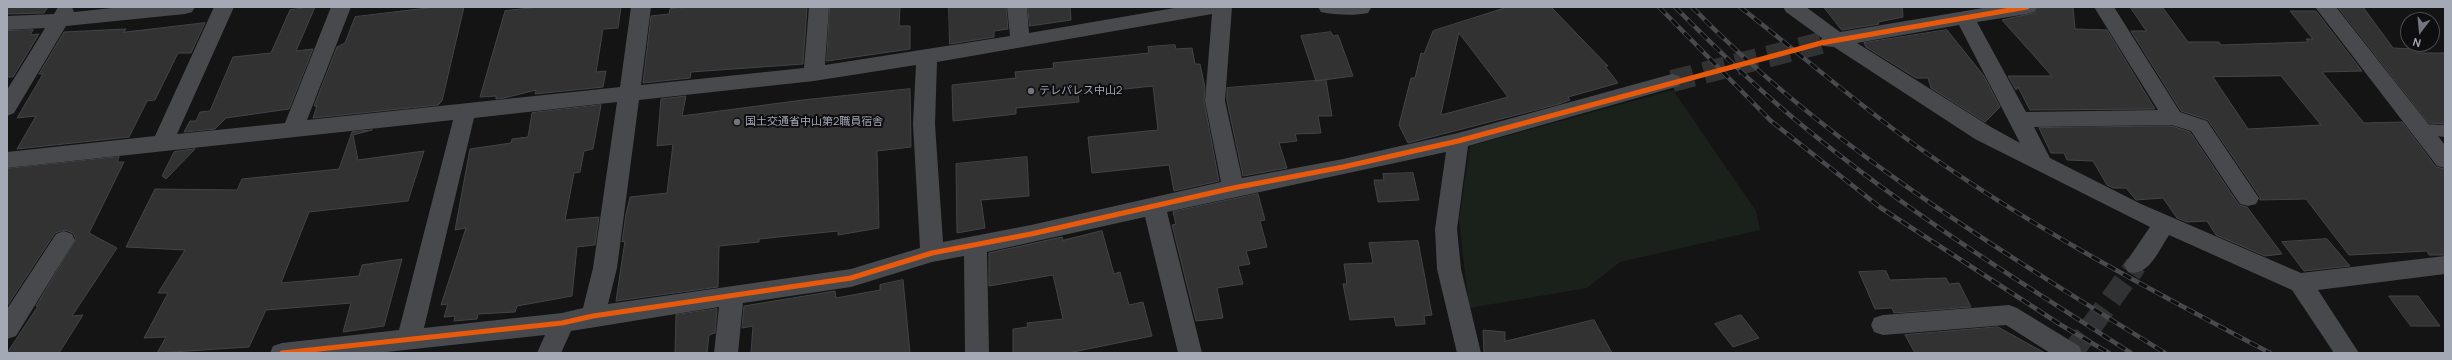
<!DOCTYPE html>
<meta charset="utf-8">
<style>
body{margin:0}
#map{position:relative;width:2452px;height:360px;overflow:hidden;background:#141414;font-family:Manrope,sans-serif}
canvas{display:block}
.frame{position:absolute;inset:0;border:8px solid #a4a9b6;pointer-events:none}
.north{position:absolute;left:2400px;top:12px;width:40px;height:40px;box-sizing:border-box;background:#0e0e10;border:1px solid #4a4c52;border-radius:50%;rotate:196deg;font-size:11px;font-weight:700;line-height:16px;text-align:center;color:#a4a9b6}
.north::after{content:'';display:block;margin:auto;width:14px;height:18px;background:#72757d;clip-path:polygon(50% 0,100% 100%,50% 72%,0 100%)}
</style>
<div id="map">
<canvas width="2452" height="360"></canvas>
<div class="frame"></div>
<div class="north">N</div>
</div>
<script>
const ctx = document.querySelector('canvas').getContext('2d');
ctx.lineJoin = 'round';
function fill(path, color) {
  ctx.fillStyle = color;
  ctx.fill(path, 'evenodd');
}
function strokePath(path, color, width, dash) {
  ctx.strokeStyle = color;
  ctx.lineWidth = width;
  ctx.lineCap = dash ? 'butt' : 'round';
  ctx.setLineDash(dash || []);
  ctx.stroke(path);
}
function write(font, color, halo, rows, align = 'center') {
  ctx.font = font + ' Manrope,"Noto Sans JP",sans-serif';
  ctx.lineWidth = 4;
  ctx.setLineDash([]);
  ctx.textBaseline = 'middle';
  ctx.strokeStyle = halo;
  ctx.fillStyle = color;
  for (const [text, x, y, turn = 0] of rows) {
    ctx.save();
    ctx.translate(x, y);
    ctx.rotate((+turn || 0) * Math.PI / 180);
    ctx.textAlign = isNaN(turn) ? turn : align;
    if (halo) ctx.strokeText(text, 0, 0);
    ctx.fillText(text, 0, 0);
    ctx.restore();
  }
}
fill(new Path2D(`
 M1673 90 1756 211 1760 230 1620 262 1587 288 1469 308 1459 220 1470 146Z`), '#1a211b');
const building = new Path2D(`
 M7 7H48L44 13 7 14Z
 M315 7 296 51 313 49 289 109 226 118 215 129 184 132 190 121H196L200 112 210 111 233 57 271 53 290 10Z
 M436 7H464L442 101 438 105 313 118 317 106H314L337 47 345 43 355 17Z
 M541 7H621L618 28 603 29 596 72 606 71 603 87 535 94 536 90 504 98 496 99V96L480 97 505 11Z
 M694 7H807L803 64 691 72 690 78 643 83 651 16 669 14 670 9Z
 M830 7H900L899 26H910V49L827 61Z
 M949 7H1006L1008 29 994 31V37L950 44Z
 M1028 7H1070L1071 20 1030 26Z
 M1508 7H1551L1608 66H1605L1618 83 1568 97 1570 100 1559 104 1408 143 1399 125 1411 78H1415L1421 53 1424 54 1433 31ZM1459 33 1508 97 1441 115Z
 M1824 7H1902L1903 17 1878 22 1879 24 1842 30Z
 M2038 7H2073L2075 29 2107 30 2155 109 2030 110 2018 87 2016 90 2008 76H2052L2002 20 2034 13Z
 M2338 7H2363L2393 48 2414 49 2417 53H2445V124L2429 123Z
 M2131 8H2163L2188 42H2219L2221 45 2308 42 2306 39H2313L2290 11H2316L2362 71 2322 72 2364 123 2402 122 2436 167 2445 169V255H2429L2427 251 2349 255 2306 199 2260 200V197L2208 120 2181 111 2131 31H2146ZM2281 76 2321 125 2248 129 2213 77Z
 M205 23 191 53H178L155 100 147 101 129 137 17 149 36 116 17 118 43 74H39L64 32 126 29 124 32Z
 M33 30 30 35 39 34 13 77H7V31Z
 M1947 30 1984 76 2000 107 1985 122 1931 88 1928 78H1916L1866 47 1864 43Z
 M1331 32 1333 36 1338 35 1353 76 1316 81 1301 36Z
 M1175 45 1176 49 1192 48 1195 64H1200L1205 88 1204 101 1219 181 1174 191 1169 165 1092 173 1088 137 1158 130 1153 86 1078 94 1079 102 1016 108V114L953 121 952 85 1016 78 1015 72 1054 68 1053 63 1149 53 1148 47Z
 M1326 80 1332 116H1318L1321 133 1295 134 1297 141 1279 143 1287 168 1243 176 1227 101V88Z
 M910 89 911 147 877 151 879 228 838 235V231L759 239V242L719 246 718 287 616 301 625 241 622 242 626 214 630 197 667 193 673 144 657 146 661 99 686 96 682 116 803 100Z
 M601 105 593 149 584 151 580 172 574 173 565 220 599 217 595 245 577 247 572 296 517 306 515 312 478 314 477 319 454 321 455 316 444 317 448 304 441 305 466 228 455 230 470 149 511 143 512 139 528 137 532 113Z
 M2172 126 2190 132 2239 205 2247 207 2282 254 2265 256 2216 235 2207 221 2187 222 2177 218 2163 198 2136 200 2126 188H2113L2107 185 2093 161 2067 160 2064 153H2051L2039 128Z
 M372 130 353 135 358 160 424 151 408 201 309 212 281 283 359 276 362 265 402 259 384 326 343 332 351 303 266 310 249 347 157 353 166 337 144 338 168 293H158L185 250 126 247 155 189 237 190 242 179 339 169 352 132Z
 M195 149 166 179 162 176 174 152Z
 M119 157 117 162H124L89 233 117 248 72 316 83 315 59 353H7L38 306H36L76 239 73 233 65 230 55 233 7 306V169Z
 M1027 157 1029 196 981 200 985 228 957 233 956 164Z
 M1413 173 1419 200 1378 202 1374 180H1384L1383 174Z
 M1258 194 1265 220 1260 221 1267 247 1246 251 1250 264 1238 266 1243 284 1217 288 1223 318 1196 321 1172 225 1176 224 1173 212Z
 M1102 231 1114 274 1120 272 1129 305 1143 302 1152 336 1068 353H1013V329L1028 327 1027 323 1063 319 1053 275 989 286V253L1062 237 1063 240Z
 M2327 239 2350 266 2304 271 2282 242Z
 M1418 241 1432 315 1424 316 1425 324 1396 326 1394 317 1350 320 1343 284H1347L1344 264 1373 263 1369 243Z
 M1886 271 1890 280 1946 278 1949 284 1959 283 1971 307 1894 313 1892 308 1875 309 1859 272Z
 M903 280 910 353H751L753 326 742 328 744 306 835 291 836 298 880 290V285Z
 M2389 296H2418L2440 326H2411Z
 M717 309 715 333 709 335 707 353H675L676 315Z
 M1741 315 1759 338 1733 347 1715 324Z
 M1594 320 1612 353H1484L1483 330 1505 332V341Z
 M1998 327 2045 353H1915L1905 335Z`);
fill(building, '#323233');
strokePath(building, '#424448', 1);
strokePath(new Path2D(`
 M1672 81 1821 43
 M2072 353 2136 265`), '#313234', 22, [22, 11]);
fill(new Path2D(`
 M2421 124 2445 125V137L2416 134 2413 130 2416 126Z`), '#48494d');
fill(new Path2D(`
 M58 7H72L74 12 121 7H195L192 12 185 14 66 26 14 113 7 116V90L45 28 7 30V16L54 14Z
 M214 7H234L177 134 285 123 331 7H351L307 120 620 87 631 7H651L641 85 804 68 809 7H829L825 65 1010 36 1007 7H1027L1029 33 1180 7H1232L1225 101 1242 178 1343 159 1458 133 1672 74 1679 76 1682 81 1679 86 1468 146 1457 229 1461 269 1481 353H1457L1437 269 1435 229 1446 152 1167 212 1202 353H1178L1145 217 987 252 989 353H965L964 256 932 262 851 287 743 303 738 353H714L719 307 571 331 561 353H537L545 335 377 353H270L273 346 282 343 399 330 453 120 7 168V152L155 136ZM1212 14 1205 101 1221 182 1031 225 943 242 935 124 937 62ZM916 65 913 124 920 248 851 269 608 304 617 268 639 100 814 81ZM617 102 593 268 583 308 562 313 424 328 474 118Z
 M1318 7H1370L1371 8 1368 13C1354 16 1335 15 1321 12Z
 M1783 7H1806L1840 32 1989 7H2037L2034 12 2027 14 1977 22 2026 112 2158 110 2094 7H2114L2180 112 2207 121 2259 198 2256 204 2248 206 2240 204 2191 131 2172 125 2034 127 2050 158 2141 204 2301 273 2445 256V274L2318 290 2359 353H2334L2292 290 2169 235C2159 250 2148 278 2128 272L2124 265 2150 227 1975 139 1834 47 1823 46 1820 41 1822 38 1786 12ZM1959 25 2020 143 1991 127 1857 43Z
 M2315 7H2336L2445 145V168L2437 166Z
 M64 231 72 234 75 240 16 336 7 339V309L56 234Z
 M2009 305 2017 308 2079 346 2082 353H2050L2006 325 1883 335 1874 332 1871 325 1874 318 1883 315Z`), '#48494d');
const rail = new Path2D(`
 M1659 7 1771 121 1881 208 2061 325 2109 353
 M1675 7C1709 41 1742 74 1778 105 1887 199 2010 276 2131 353
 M1692 7C1829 148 1999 250 2165 353
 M1740 7C1799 53 1855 102 1915 145 2027 225 2149 289 2270 353`);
strokePath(rail, '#48494c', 4.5);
strokePath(rail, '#0e0e10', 3, [9]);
strokePath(new Path2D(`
 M282 353 562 323 593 316 851 278 932 253 1031 234 1233 188 1343 167 1458 141 1821 43 2027 7`), '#e8590c', 5);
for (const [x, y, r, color] of [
 [1031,91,4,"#72757d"],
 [737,122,4,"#72757d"]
]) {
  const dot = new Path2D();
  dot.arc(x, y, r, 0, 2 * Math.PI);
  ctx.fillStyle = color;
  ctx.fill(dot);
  strokePath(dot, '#0e0e10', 1.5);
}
write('11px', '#a4a9b6', '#0e0e10', [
 ["テレパレス中山2",1039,91],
 ["国土交通省中山第2職員宿舎",745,122]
], 'left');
</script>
